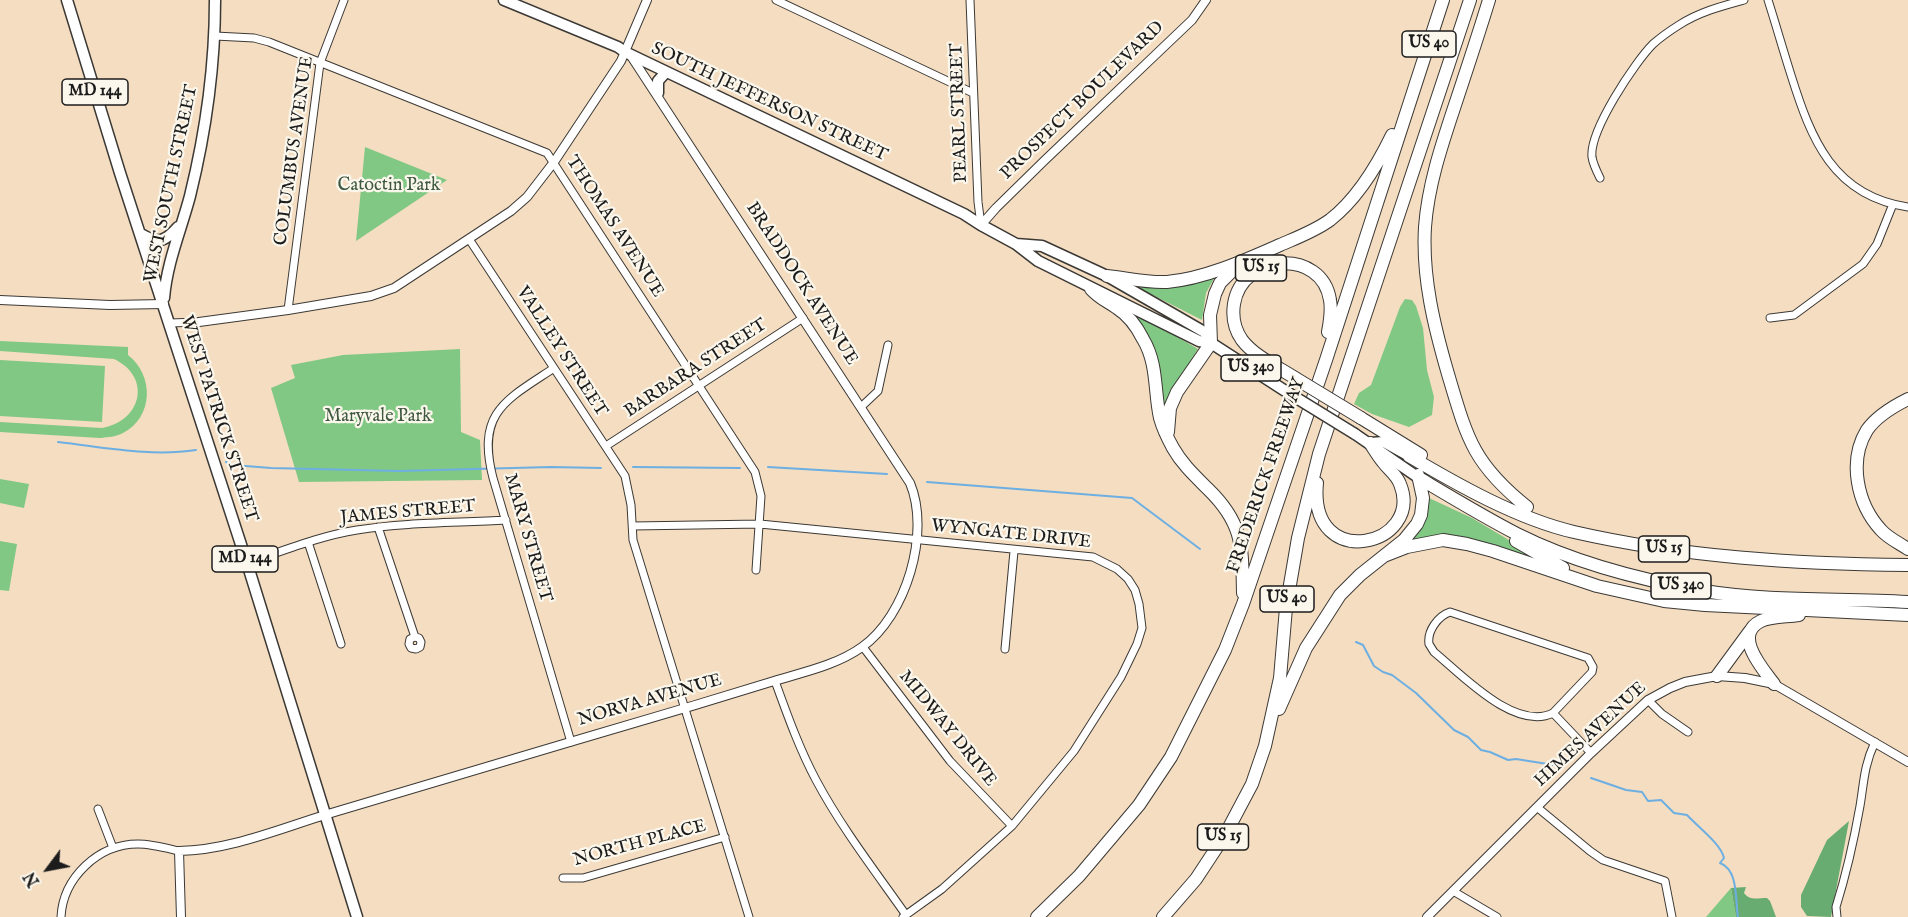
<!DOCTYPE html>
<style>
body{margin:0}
#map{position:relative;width:1908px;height:917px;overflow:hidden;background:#f4ddc1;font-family:"IM FELL English",serif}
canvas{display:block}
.north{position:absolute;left:18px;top:839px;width:60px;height:60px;-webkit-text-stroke:4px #fbf7ec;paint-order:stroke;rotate:238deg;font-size:16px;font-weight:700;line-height:24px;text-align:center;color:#1c1c1c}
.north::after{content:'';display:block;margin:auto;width:21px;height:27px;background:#1c1c1c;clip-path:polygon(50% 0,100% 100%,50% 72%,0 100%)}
</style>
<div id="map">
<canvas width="1908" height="917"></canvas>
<div class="north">N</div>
</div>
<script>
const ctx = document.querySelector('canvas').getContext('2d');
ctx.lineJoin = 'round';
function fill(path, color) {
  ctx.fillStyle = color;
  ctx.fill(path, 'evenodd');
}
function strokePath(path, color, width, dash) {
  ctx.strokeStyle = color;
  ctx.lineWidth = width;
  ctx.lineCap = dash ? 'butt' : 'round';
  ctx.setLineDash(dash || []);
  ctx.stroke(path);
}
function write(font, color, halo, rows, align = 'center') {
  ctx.font = font + ' "IM FELL English",serif';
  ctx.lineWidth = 4.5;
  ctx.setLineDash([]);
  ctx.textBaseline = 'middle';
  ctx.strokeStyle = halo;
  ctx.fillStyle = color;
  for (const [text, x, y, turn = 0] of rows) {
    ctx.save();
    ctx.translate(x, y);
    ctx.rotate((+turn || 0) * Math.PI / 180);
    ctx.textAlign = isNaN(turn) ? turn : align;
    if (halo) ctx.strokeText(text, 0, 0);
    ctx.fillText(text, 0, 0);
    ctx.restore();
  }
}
fill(new Path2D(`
 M365 147 447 180 356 241Z
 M1216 275 1206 293 1202 320 1135 286 1133 284Z
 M1405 299 1412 300 1416 306 1423 328 1427 370 1434 397 1432 415 1409 427 1372 414 1354 404 1359 393 1371 385 1400 307Z
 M1129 313 1169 332 1198 349 1169 397 1164 416 1161 389Z
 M0 341 128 347V355C154 375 154 417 123 433 116 437 108 437 100 438L0 432V422L102 428C142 421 152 377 114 359L0 351Z
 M460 349 461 432 480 440 482 480 299 482 271 388 295 378 291 365 343 355Z
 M0 360 105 366 102 422 0 416Z
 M0 479 29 484 24 508 0 503Z
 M1429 498 1472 518 1554 567 1515 554 1411 542 1419 531Z
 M0 541 17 544 9 591 0 590Z
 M1731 888 1736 917H1706Z`), '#81c884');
fill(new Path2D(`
 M1849 821 1831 917 1807 916 1801 907V895L1827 840Z
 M1746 887 1744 893C1750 901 1757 898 1767 898L1770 901 1776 917H1736L1731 888Z`), '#68ac72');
strokePath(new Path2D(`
 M58 442C104 447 150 457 196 450
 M226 462 233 465 271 468 399 471 551 467 601 468
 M633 467 740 468
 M768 467 887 474
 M927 482 1132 498 1200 549
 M1356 642 1363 645 1374 666 1383 672 1392 675 1416 693 1454 730 1468 737 1481 750 1490 752 1508 760 1516 759 1554 765
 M1591 778 1626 790 1642 792 1648 801 1661 800 1674 813 1687 815C1698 827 1721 844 1724 858L1720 863C1739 870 1735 901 1738 917`), '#6dafe2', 2);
const minor = new Path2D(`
 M776 0 973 93
 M970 0 978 202 981 225
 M1768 0C1776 25 1783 50 1791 75 1811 139 1833 196 1908 207
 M215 36 254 38 269 42 547 153 755 472 761 496 756 570
 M1600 178C1597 172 1593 164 1592 157 1589 131 1635 62 1653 44 1661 37 1671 30 1679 25 1699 12 1722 6 1744 0
 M469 239 625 476 631 505 633 540 749 917
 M288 310 320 63 344 0
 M1770 318 1794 315 1863 264 1877 244 1893 204
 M170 323 199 322
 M554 368C506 400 476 412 493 478L571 742
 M861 407 878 391 888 345
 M606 446 803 318
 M633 526 760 524 1093 557 1117 569 1128 579 1135 590 1139 604 1142 628 1137 644 1121 677 1074 751 1012 826 942 889 903 917
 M378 527 415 637 419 638 421 642 420 647 416 649 411 648 409 644 410 639 415 637
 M308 542 341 644
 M247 563C283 551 319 536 357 530 406 522 457 523 506 520
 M863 647 950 761 1012 826
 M1005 649 1014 551
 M775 681C787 714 799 748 816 780 841 827 875 871 906 915
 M1648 700 1662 714 1688 732
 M1553 713 1592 672 1593 667 1588 658 1450 612C1438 616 1427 631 1429 644L1434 652C1461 674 1515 732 1553 713L1591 753
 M1538 808 1590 851 1603 860 1665 881 1672 917
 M98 809 113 848
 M563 878H583L725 837
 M1453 891 1497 917
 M61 917C63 878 98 844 138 844 151 844 166 848 179 851
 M1837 917 1836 907C1846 875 1854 840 1860 806 1864 782 1864 765 1875 742`);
const tertiary = new Path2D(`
 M981 225 996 208 1045 160 1192 20 1206 0
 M0 300 110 305 164 304
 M199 322 288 310 371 296 394 288 511 211 527 197 554 162 621 61 647 0
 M181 917 179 851C230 850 279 829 328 814 408 790 489 766 570 742 639 722 706 702 774 681 804 672 837 665 862 647 906 616 931 533 910 483L631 56
 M1427 917 1591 753 1648 700 1670 688 1685 682 1717 676 1745 678 1774 684 1908 762`);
const primary = new Path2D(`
 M67 0 120 173 247 563 357 917
 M504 0 618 47 625 52 964 214 981 225 1016 244 1038 261 1199 341 1211 343 1290 394
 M658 93V81L666 72
 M141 234C158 244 165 242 178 227
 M1016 244 1042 246 1107 276 1206 333 1211 343
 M164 298C167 262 181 230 190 196 206 131 215 67 215 0
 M1355 434 1419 478
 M1370 443 1384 442 1409 456`);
const motorway = new Path2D(`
 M1489 0C1478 36 1466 72 1454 108 1441 147 1428 186 1425 227 1422 277 1434 326 1448 374 1467 438 1473 464 1527 507
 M1107 276C1127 278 1146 283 1167 282 1204 279 1246 260 1280 245 1296 238 1315 231 1330 220 1357 199 1377 166 1392 135
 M1091 289C1099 298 1107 301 1117 308 1128 315 1137 327 1143 339 1158 364 1154 391 1160 418 1163 429 1168 439 1173 448 1182 464 1195 476 1208 489 1244 524 1242 547 1243 593
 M1295 378C1278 367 1254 356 1242 340 1235 330 1232 317 1234 304 1242 253 1322 248 1330 300 1332 311 1330 321 1328 332
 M1908 399C1894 406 1876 417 1867 430 1848 461 1857 504 1881 530 1888 538 1899 543 1908 549
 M1361 418 1421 455
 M1168 432 1170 408 1177 392 1211 343 1210 315 1215 294 1220 283 1239 264
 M1409 456C1458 485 1518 519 1574 532 1683 557 1796 564 1908 565
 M1419 478C1451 497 1484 517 1517 534 1575 563 1641 580 1704 591 1771 602 1840 598 1908 602
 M1317 483C1308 574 1425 546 1400 484 1397 475 1388 469 1383 462 1378 456 1374 449 1370 443
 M1516 541 1563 568
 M1384 556 1407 547 1443 540 1467 544 1493 551 1597 586 1664 601 1705 605 1908 615
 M1717 676 1750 631
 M1774 684C1763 669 1732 635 1761 621 1772 616 1787 617 1799 615
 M1279 709 1306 648 1340 595 1360 575 1404 540 1417 524 1421 515 1423 498 1418 475
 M1037 917 1079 876 1139 805 1171 757 1225 650 1243 604 1326 360 1443 0
 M1163 917 1196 879 1225 835 1252 784 1265 746 1280 678 1286 608 1298 538 1319 454 1470 0`);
strokePath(minor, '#3c3935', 9);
strokePath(tertiary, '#3c3935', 10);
strokePath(primary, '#3c3935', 13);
strokePath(motorway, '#3c3935', 14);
strokePath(minor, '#fff', 7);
strokePath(tertiary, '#fff', 8);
strokePath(primary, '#fff', 10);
strokePath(motorway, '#fff', 12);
const primaryBridge = new Path2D(`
 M1290 394 1355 434`);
const motorwayBridge = new Path2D(`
 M1295 378 1361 418`);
strokePath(primaryBridge, '#3c3935', 13, []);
strokePath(motorwayBridge, '#3c3935', 14, []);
strokePath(primaryBridge, '#fff', 10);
strokePath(motorwayBridge, '#fff', 12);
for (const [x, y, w] of [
 [1429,44,54],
 [95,92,66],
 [1261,268,51],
 [1251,368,60],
 [1664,549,51],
 [245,559,66],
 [1681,586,60],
 [1287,599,54],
 [1223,837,51]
]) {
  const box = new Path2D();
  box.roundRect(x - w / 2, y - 13, w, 26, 4.5);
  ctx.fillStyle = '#fbf7ec';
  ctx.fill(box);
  strokePath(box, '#1c1c1c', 1.5);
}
write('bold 16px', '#1c1c1c', null, [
 ["US 40",1429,44],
 ["MD 144",95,92],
 ["US 15",1261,268],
 ["US 340",1251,368],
 ["US 15",1664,549],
 ["MD 144",245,559],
 ["US 340",1681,586],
 ["US 40",1287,599],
 ["US 15",1223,837]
]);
write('18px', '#1c1c1c', '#fbf7ec', [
 ["PROSPECT BOULEVARD",1083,101,-44],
 ["SOUTH JEFFERSON STREET",769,103,25],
 ["PEARL STREET",960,113,-92],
 ["COLUMBUS AVENUE",295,151,-82],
 ["WEST SOUTH STREET",172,184,-78],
 ["THOMAS AVENUE",614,227,57],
 ["BRADDOCK AVENUE",801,284,57],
 ["VALLEY STREET",561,352,57],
 ["BARBARA STREET",696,369,-33],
 ["WEST PATRICK STREET",218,419,72],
 ["FREDERICK FREEWAY",1267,476,-71],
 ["JAMES STREET",408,513,-5],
 ["WYNGATE DRIVE",1011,535,6],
 ["MARY STREET",527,538,74],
 ["NORVA AVENUE",650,701,-16],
 ["MIDWAY DRIVE",947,729,51],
 ["HIMES AVENUE",1591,735,-43],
 ["NORTH PLACE",640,844,-15]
]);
write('18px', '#3f5840', '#fbf7ec', [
 ["Catoctin Park",389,186],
 ["Maryvale Park",378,417]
]);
</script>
